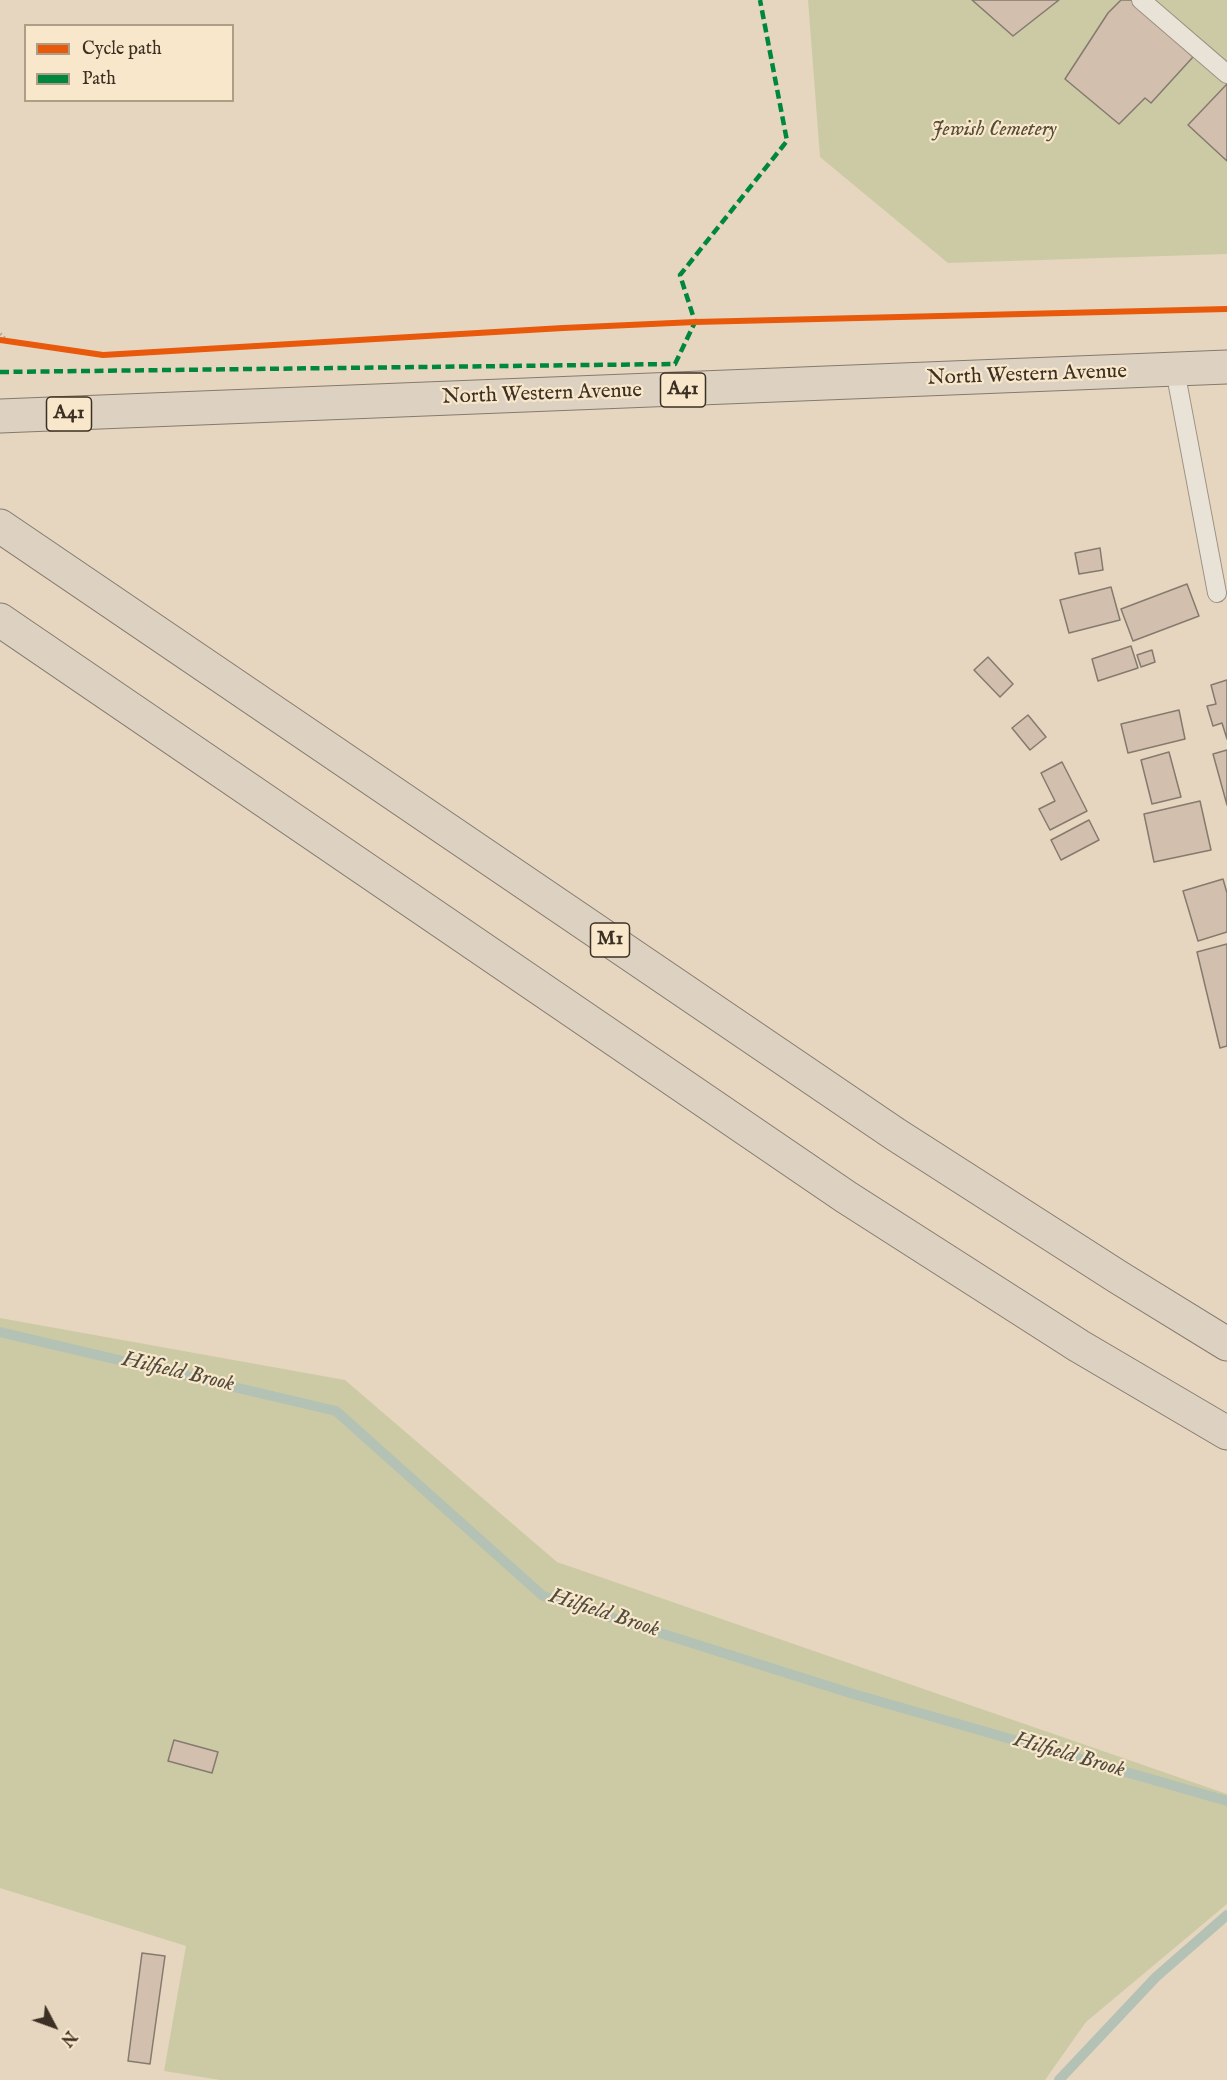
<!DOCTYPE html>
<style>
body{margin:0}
#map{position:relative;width:1227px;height:2080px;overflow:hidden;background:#e6d6bf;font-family:"IM FELL English",serif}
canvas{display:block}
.legend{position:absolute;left:24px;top:24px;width:210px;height:78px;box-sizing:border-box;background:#f9e7cb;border:2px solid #ad9e88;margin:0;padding:8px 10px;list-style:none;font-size:18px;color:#3b3023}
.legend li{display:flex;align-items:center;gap:12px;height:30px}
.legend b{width:30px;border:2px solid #ad9e88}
.north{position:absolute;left:24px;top:1996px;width:60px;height:60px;-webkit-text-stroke:4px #f9e7cb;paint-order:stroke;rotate:131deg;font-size:16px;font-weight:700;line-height:24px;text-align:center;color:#3b3023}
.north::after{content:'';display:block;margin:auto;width:21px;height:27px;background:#3b3023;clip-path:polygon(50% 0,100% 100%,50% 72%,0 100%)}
</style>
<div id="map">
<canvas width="1227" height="2080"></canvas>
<ul class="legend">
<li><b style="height:8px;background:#e8590c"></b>Cycle path</li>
<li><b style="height:8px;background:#00873e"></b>Path</li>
</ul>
<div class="north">N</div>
</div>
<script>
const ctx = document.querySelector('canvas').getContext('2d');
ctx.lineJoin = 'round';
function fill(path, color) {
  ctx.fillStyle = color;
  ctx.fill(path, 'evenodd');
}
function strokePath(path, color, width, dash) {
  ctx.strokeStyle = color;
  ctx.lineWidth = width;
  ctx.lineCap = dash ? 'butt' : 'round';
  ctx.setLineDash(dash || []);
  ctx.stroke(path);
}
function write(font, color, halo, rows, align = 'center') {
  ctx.font = font + ' "IM FELL English",serif';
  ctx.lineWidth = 4.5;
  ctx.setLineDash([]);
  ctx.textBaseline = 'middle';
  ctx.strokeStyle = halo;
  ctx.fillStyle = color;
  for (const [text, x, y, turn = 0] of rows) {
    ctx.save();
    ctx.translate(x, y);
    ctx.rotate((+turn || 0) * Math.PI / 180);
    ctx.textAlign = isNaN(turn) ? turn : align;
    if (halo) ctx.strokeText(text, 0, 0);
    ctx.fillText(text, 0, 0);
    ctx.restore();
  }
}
fill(new Path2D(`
 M808 0H1227V254L948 263 820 157Z
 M0 1318 345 1380 557 1562 1227 1794V1904L1086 2022 1045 2080H220L164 2071 186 1946 0 1888Z`), '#cccaa5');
strokePath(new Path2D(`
 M0 1332 336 1411 543 1596 850 1693 1227 1801
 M1059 2080 1156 1977 1227 1915`), '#b3c2b4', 10);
const building = new Path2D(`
 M972 0H1059L1013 36Z
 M1121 0H1131L1193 57 1151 103 1145 98 1119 124 1065 79 1108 13Z
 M1227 84V161L1188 125Z
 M1100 548 1103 570 1079 574 1075 553Z
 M1187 584 1199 616 1133 641 1121 609Z
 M1111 587 1120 620 1069 633 1060 600Z
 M1131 646 1138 668 1098 681 1092 659Z
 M1152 650 1155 662 1141 667 1137 655Z
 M988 657 1013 684 1000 697 974 670Z
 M1227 680V739L1222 723 1213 726 1207 706 1216 704 1211 685Z
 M1179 710 1185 739 1128 753 1121 724Z
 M1028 715 1046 737 1030 750 1012 728Z
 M1227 750V805L1213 754Z
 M1169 752 1181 797 1152 804 1141 760Z
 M1062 762 1087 811 1050 830 1039 809 1055 801 1041 773Z
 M1200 801 1211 850 1154 862 1144 814Z
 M1089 820 1099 840 1061 860 1051 840Z
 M1223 879 1227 893V932L1198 941 1183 891Z
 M1227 944V1046L1220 1048 1197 952Z
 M174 1740 218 1752 212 1773 168 1761Z
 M142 1953 165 1956 150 2064 128 2061Z`);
fill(building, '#d3bfae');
strokePath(building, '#847a6e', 1.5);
const service = new Path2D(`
 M1141 0 1227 74
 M1175 370 1217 593`);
const trunk = new Path2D(`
 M0 416 1227 367`);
const motorway = new Path2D(`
 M0 526 895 1134 1118 1277 1227 1344
 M0 620 846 1197 1079 1346 1227 1433`);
strokePath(service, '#9b9183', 20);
strokePath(trunk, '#847a6e', 35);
strokePath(motorway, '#847a6e', 35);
strokePath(new Path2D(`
 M0 334 6 340`), '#aba59a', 4, [1.5, 3]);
strokePath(service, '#e9e2d6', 18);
strokePath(trunk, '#ddd2c2', 33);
strokePath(motorway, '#ddd2c2', 33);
strokePath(new Path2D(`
 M0 372 675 364 695 322 680 275 787 141 760 0`), '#00873e', 4.5, [9, 4.5]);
strokePath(new Path2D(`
 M0 340 103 355 563 328 695 322 1227 309`), '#e8590c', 6);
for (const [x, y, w] of [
 [683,390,45],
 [69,414,45],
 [610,940,39]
]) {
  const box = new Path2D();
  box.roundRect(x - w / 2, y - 17, w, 34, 4.5);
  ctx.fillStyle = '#f9e7cb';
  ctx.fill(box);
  strokePath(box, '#3b3023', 1.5);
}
write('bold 20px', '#3b3023', null, [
 ["A41",683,390],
 ["A41",69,414],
 ["M1",610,940]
]);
write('italic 21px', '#544d39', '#f9e7cb', [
 ["Jewish Cemetery",994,131]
]);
write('21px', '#3b3023', '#f9e7cb', [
 ["North Western Avenue",1027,376,-2],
 ["North Western Avenue",542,395,-2]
]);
write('italic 22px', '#4f4c3f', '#f9e7cb', [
 ["Hilfield Brook",178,1373,13],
 ["Hilfield Brook",604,1614,18],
 ["Hilfield Brook",1069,1756,16]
]);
</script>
